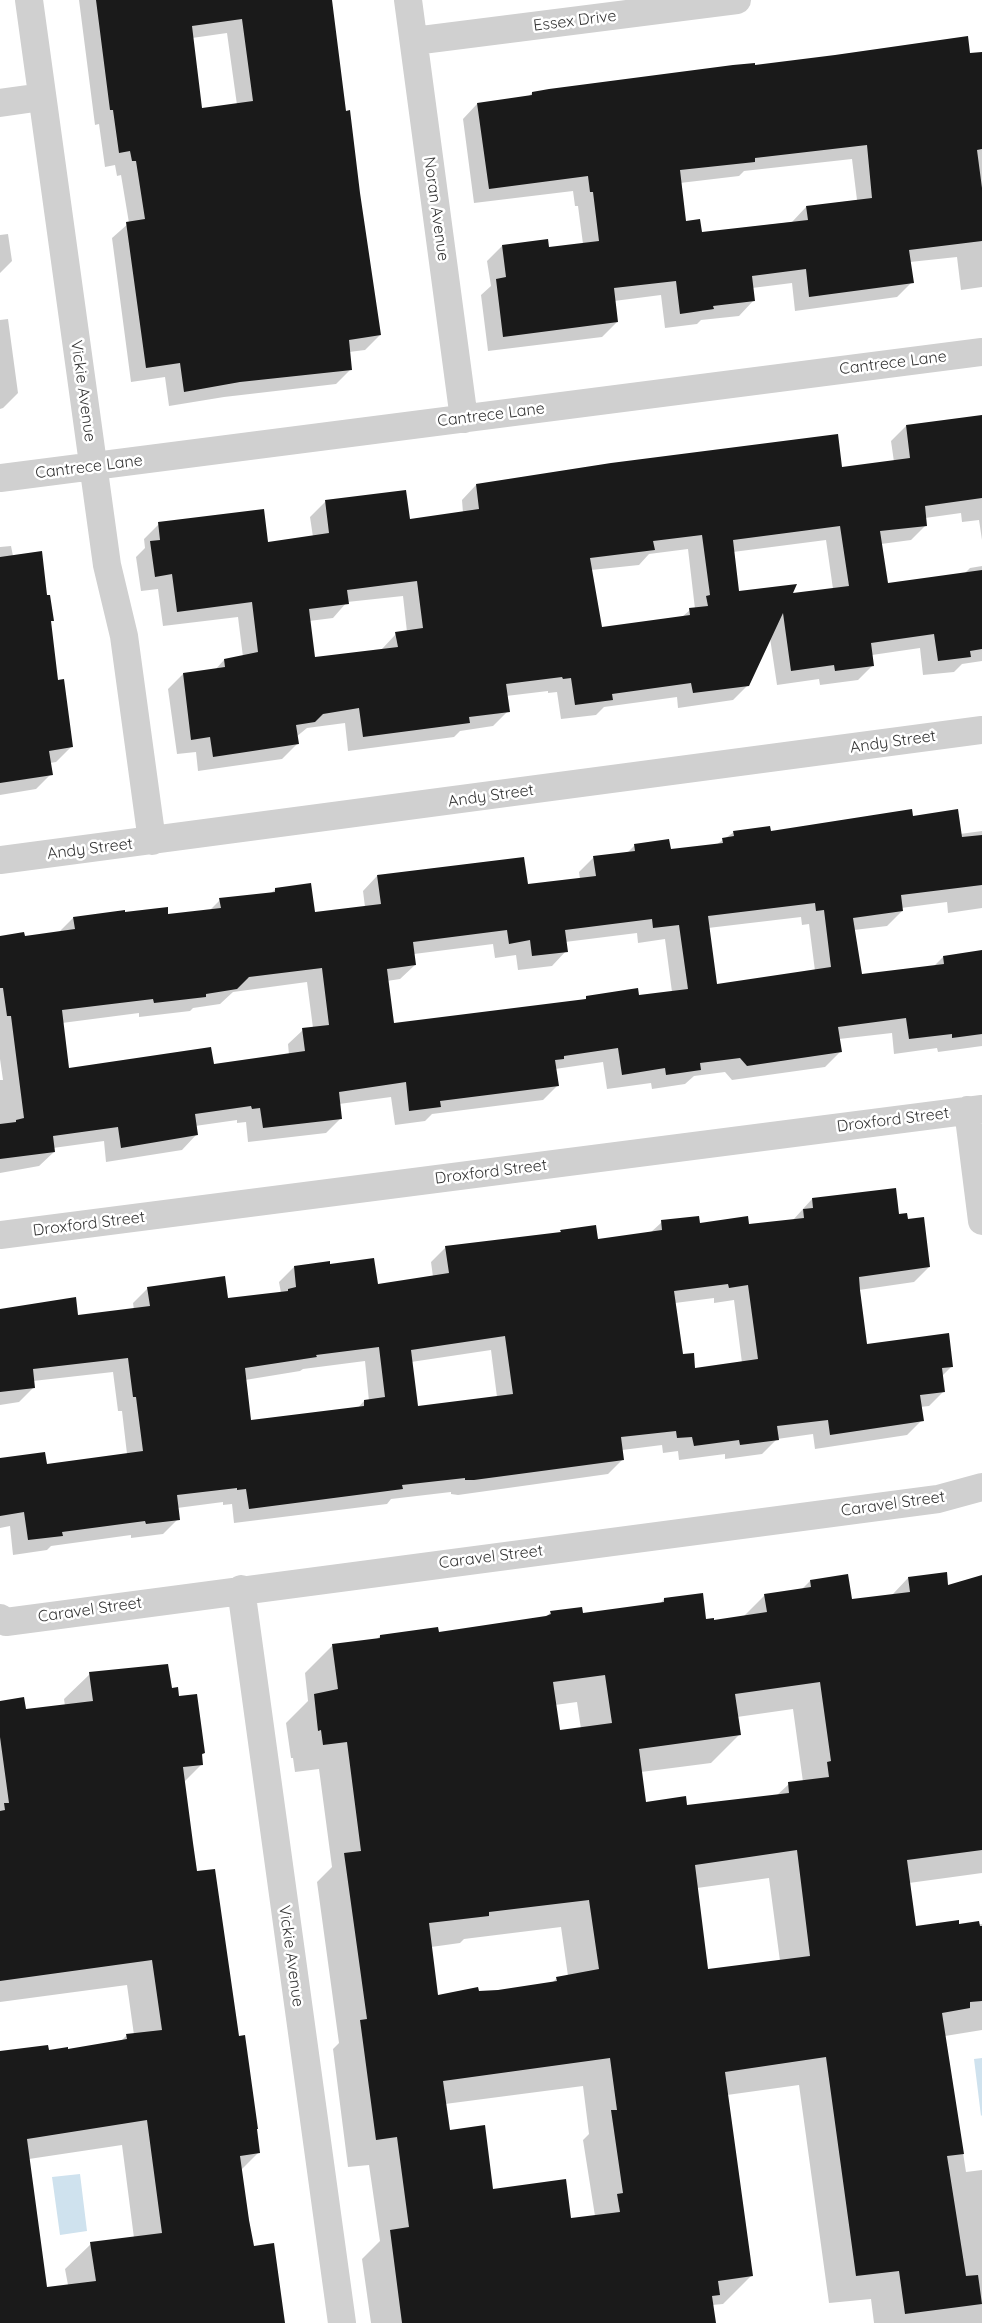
<!DOCTYPE html>
<style>
body{margin:0}
canvas{display:block;background:#fff}
</style>
<canvas width="982" height="2323"></canvas>
<script>
const ctx = document.querySelector('canvas').getContext('2d');
ctx.lineJoin = 'round';
function fill(path, color) {
  ctx.fillStyle = color;
  ctx.fill(path, 'evenodd');
}
function strokePath(path, color, width, dash) {
  ctx.strokeStyle = color;
  ctx.lineWidth = width;
  ctx.lineCap = dash ? 'butt' : 'round';
  ctx.setLineDash(dash || []);
  ctx.stroke(path);
}
function write(font, color, halo, rows, align = 'center') {
  ctx.font = font + ' Quicksand,sans-serif';
  ctx.lineWidth = 5;
  ctx.setLineDash([]);
  ctx.textBaseline = 'middle';
  ctx.strokeStyle = halo;
  ctx.fillStyle = color;
  for (const [text, x, y, turn = 0] of rows) {
    ctx.save();
    ctx.translate(x, y);
    ctx.rotate((+turn || 0) * Math.PI / 180);
    ctx.textAlign = isNaN(turn) ? turn : align;
    if (halo) ctx.strokeText(text, 0, 0);
    ctx.fillText(text, 0, 0);
    ctx.restore();
  }
}
fill(new Path2D(`
 M982 2058V2115L981 2116 974 2059Z
 M80 2174 87 2231 60 2235 52 2177Z`), '#cfe2ee');
fill(new Path2D(`
 M79 0H331L345 112 380 335 365 350 349 352 351 369 336 384 224 397 169 406 165 377 131 382 112 238 129 223 121 175 117 176 115 165 105 167 99 124 95 125ZM227 33 237 105 201 110 192 38Z
 M982 53V287L961 290 957 257 910 262 912 282 897 297 795 311 792 283 752 288 753 301 739 316 701 320 697 324 665 328 661 295 614 301 617 322 602 337 488 351 481 295 491 286 487 261 502 246 548 248 583 244 578 206H575L573 191 474 203 463 119 477 104 528 97 532 93 754 66ZM852 159 857 200 806 207 792 222 701 233 685 222 680 183 739 176 744 171Z
 M8 234 12 261 0 273V235Z
 M8 319 18 393 3 408 0 409V320Z
 M982 416V540L979 520 962 522 961 513 925 518 926 525 911 540 881 544 887 584 964 574 970 568 982 566V661L962 664 954 672 923 675 920 648 872 655 873 665 858 680 820 685 819 679 777 685 770 638 748 685 733 700 678 708 677 697 604 707 596 715 561 719 557 692 548 693V691L506 696 508 711 493 726 460 731 454 737 348 751 345 723 307 728 296 737 297 744 282 759 198 771 196 752 177 754 168 689 183 674 215 670 224 660 243 657 238 617 163 626 158 589 141 591 136 557 145 548 144 539 159 524 267 543 313 537 310 517 325 502 409 520 463 513 462 500 476 485 841 468 894 462 891 441 906 426ZM826 540 833 589 791 594 738 592 733 552ZM688 549 695 609 690 610 682 617 601 628 591 570 639 565 649 554ZM403 596 407 632 396 634 381 650 314 658 309 621 333 618 347 602Z
 M11 546 13 556 46 596 52 620 50 623 57 682 71 747 56 762 50 763 51 774 36 789 0 795V547Z
 M912 817 960 834 982 831V908L948 913 947 902 901 908 902 911 887 926 854 930 861 975 934 966 943 957 982 952V1046L938 1052 937 1048 894 1054 892 1033 839 1039 840 1052 825 1067 732 1080 725 1072 694 1076 685 1084 652 1089 651 1083 607 1089 603 1062 555 1069 558 1085 543 1100 432 1114 425 1121 395 1125 391 1097 339 1104 341 1118 326 1133 248 1142 246 1122 237 1123V1120L195 1126 196 1135 182 1150 106 1162 104 1141 53 1148 54 1152 39 1166 0 1173V1080H3L0 1059V937L24 938 59 932 73 918 167 916 209 911 220 900 271 893 276 889 314 914 365 907 363 891 377 876 527 885 580 879 579 872 594 857 627 853 634 846 670 851 716 845 734 832 770 833ZM801 917 802 925 809 924 815 971 716 985 708 928ZM637 933 638 943 665 939 672 992 638 996 587 998 584 1000 393 1024 387 981 400 979 415 965 414 954 493 944 495 958 516 955 518 970 552 966 566 951 565 942ZM307 982 313 1028 303 1030 288 1044 289 1055 213 1066 68 1069 62 1023 139 1013V1017L190 1011 193 1008 220 1004 233 992Z
 M812 1199 898 1216 929 1267 914 1282 859 1290 866 1346 952 1366 941 1377 944 1391 929 1406 920 1407 922 1420 907 1435 815 1449 813 1434 777 1439 762 1454 725 1459V1454L679 1460 678 1451 663 1453 662 1445 622 1450 623 1459 608 1474 458 1495 451 1494V1492L391 1499 387 1504 234 1523 232 1504 223 1505V1502L177 1508 178 1519 163 1534 131 1538V1535L51 1546 47 1550 13 1555 10 1526 0 1528V1459L46 1465 127 1454 122 1411H118L113 1372 33 1381 34 1387 19 1402 0 1405V1311L77 1317 134 1310 133 1303 148 1288 227 1300 281 1293 279 1282 294 1267 329 1262V1265L376 1285 433 1277 431 1262 446 1247 559 1234 561 1231 597 1240 650 1233 662 1222 748 1226 793 1220ZM714 1298V1303L734 1300 742 1363 694 1369 682 1356 675 1303ZM491 1350 497 1397 417 1407 411 1362ZM365 1361 369 1401H364L357 1409 250 1422 245 1380 300 1371 303 1369Z
 M847 1576 851 1600 892 1595 908 1578 947 1586 982 1576V1873L909 1883 915 1927 982 1924V2030L945 2036 966 2172 982 2170V2323H874L871 2299 829 2303 799 2085 727 2095 751 2276 723 2304 712 2305 715 2323H371L362 2259 380 2241 369 2165 348 2167 333 2049 339 2043 317 1882 332 1867 319 1769 295 1772 293 1758H291L286 1723 308 1701 305 1673 333 1645 377 1639 380 1636 437 1634 546 1617 551 1612 582 1614 660 1604 664 1599 705 1620 713 1622 743 1617 765 1595 801 1590 810 1581ZM577 1702 581 1729 559 1732 555 1705ZM793 1709 803 1782 789 1784 776 1796 686 1807 645 1803 641 1772 711 1763 739 1735 737 1717ZM769 1878 780 1961 707 1971 697 1888ZM561 1927 568 1976 557 1978 552 1983 498 1991 437 1996 431 1947 460 1943 464 1939ZM583 2086 589 2134 583 2140 595 2216 570 2219 492 2191 449 2131 445 2104Z
 M90 1674 171 1689 178 1697 204 1753 201 1756 202 1764 184 1782 196 1873 238 2037 255 2130 259 2152 241 2170 253 2248 284 2323H0V2052L67 2051 121 2041 126 2036 134 2035 127 1985 0 2002V1702L25 1711 65 1706 64 1699ZM122 2145 134 2238 91 2244 65 2269 68 2285 46 2288 29 2159Z`), '#0003');
fill(new Path2D(`
 M96 0H332L346 111 350 110 360 193 381 335 349 340 352 370 240 382 184 392 180 363 146 368 126 222 145 219 136 161H132L130 151 119 153 113 110H110ZM242 19 253 101 202 108 192 26Z
 M968 36 970 53 982 52V149L977 150 982 188V241L909 250 914 283 809 297 806 269 752 276 755 301 713 306 714 309 680 314 676 281 614 288 618 322 503 337 496 279 506 277 502 245 548 239 549 247 599 241 593 192H590L588 176 489 189 477 103 532 95V92L549 89 733 65 755 63V65L835 55ZM867 145 872 198 806 206 808 220 702 232 700 219 686 221 680 170 755 162V158Z
 M982 415V498L925 506 927 526 880 531 888 583 982 570V649L970 651 971 657 938 661 934 634 871 643 874 666 835 671 834 665 791 671 783 613 749 686 693 693 691 683 612 694 613 700 575 705 571 678 563 679 562 677 506 684 510 712 469 717 470 723 363 737 359 708 323 714 315 722 296 725 299 744 213 757 210 737 191 740 183 673 225 667 224 659 258 652 252 602 177 612 172 574 155 577 150 541 160 540 158 522 264 509 268 542 329 533 325 500 406 490 410 519 479 509 476 484 611 463 838 434 842 467 910 458 906 425ZM840 526 849 586 793 593 797 584 739 591 733 540ZM702 535 710 595 706 596 708 606 689 608 690 615 602 627 590 558 655 550 653 541ZM417 581 423 628 395 632 398 647 315 657 309 609 349 604 347 590Z
 M42 551 47 595H50L54 621H51L58 680 64 679 73 747 49 751 53 775 0 783V557Z
 M912 809 913 816 958 809 962 837 982 835V885L901 895 903 911 853 918 862 974 944 964 943 956 982 950V1034L952 1038V1034L909 1039 906 1018 838 1027 842 1052 747 1066 740 1058 700 1063 701 1070 666 1075 665 1068 622 1075 618 1048 564 1056V1059L555 1060 559 1086 440 1101 441 1107 409 1111 406 1082 339 1092 342 1119 263 1128 260 1108 252 1109 251 1106 195 1114 198 1135 121 1148 118 1127 53 1136 55 1152 0 1159V1124L16 1122V1120L24 1118 11 1016H7L3 988H0V936L24 932 25 936 75 929 73 917 125 910V912L168 907V914L221 908 219 898 275 892V888L311 883 315 912 381 904 377 875 524 857 528 884 596 876 593 856 635 851 634 844 669 839 671 849 723 843 722 838 734 836 733 831 770 826 771 831ZM815 903 816 911 824 910 831 967 717 984 708 916ZM652 919 653 928 679 925 688 989 639 995 638 988 586 996V999L394 1023 387 969 416 965 413 942 507 930 509 944 530 940 532 956 568 952 565 930ZM322 968 329 1025 302 1028 305 1051 214 1064 211 1047 69 1068 62 1010 153 999 154 1003 206 997V994L237 989 249 977Z
 M896 1188 899 1214 907 1213 908 1219 924 1217 930 1267 859 1277 860 1290 867 1344 949 1333 953 1367 942 1368 945 1392 920 1395 924 1421 830 1435 828 1420 777 1426 779 1440 740 1445 739 1440 694 1446 692 1437 677 1438 676 1431 621 1437 624 1460 474 1480H465V1478L402 1485 403 1489 249 1509 246 1489 237 1490V1488L177 1495 180 1520 146 1524 145 1521 62 1532 63 1536 28 1540 24 1512 0 1516V1458L45 1452 47 1464 143 1451 136 1397H133L128 1358 33 1369 35 1388 0 1392V1309L76 1297 78 1315 150 1306 147 1287 225 1276 228 1298 288 1291V1289L296 1287 294 1266 330 1261V1264L374 1258 378 1284 449 1273 445 1246 561 1232 560 1230 596 1225 598 1239 662 1230 661 1220 699 1216 700 1223 748 1216 749 1224 804 1218 803 1209 813 1208 812 1198ZM728 1284 729 1288 748 1285 758 1359 695 1368 694 1353 683 1354 674 1291ZM505 1336 513 1394 418 1406 411 1350ZM379 1347 385 1397 364 1400V1406L251 1420 245 1368 317 1357 316 1355Z
 M947 1572 948 1585 982 1575V1850L907 1860 916 1926 959 1920V1924L979 1921 980 1926H982V2001L970 2002V2008L942 2013 964 2154 947 2156 966 2276 978 2275 982 2304 905 2314 899 2271 856 2276 826 2057 725 2072 753 2276 718 2281 720 2295 712 2296 716 2323H402L390 2230 409 2227 397 2137 376 2140 360 2020 367 2019 344 1853 361 1851 347 1742 323 1745 321 1730 318 1731 314 1694 338 1689 332 1644 380 1638V1635L438 1627 439 1632 546 1616 551 1614 550 1611 582 1607 583 1613 664 1602V1598L703 1593 706 1619 714 1618V1620L767 1612 764 1594 811 1587 810 1580 848 1574 852 1599 910 1592 908 1577ZM605 1675 612 1723 560 1730 553 1682ZM820 1682 831 1761 827 1762 829 1777 788 1782 789 1793 687 1805 686 1796 646 1802 639 1749 741 1735 735 1694ZM797 1850 810 1956 708 1969 695 1865ZM589 1900 599 1969 556 1977 557 1981 498 1990 479 1991 478 1987 438 1995 429 1923 489 1916V1912ZM610 2058 617 2110H611L623 2193 617 2194 620 2212 571 2218 566 2179 493 2189 485 2125 450 2130 443 2081Z
 M168 1664 172 1688 178 1687 179 1696 197 1694 205 1753 202 1754 203 1765 183 1767 193 1843 197 1871 215 1869 239 2036 245 2035 258 2129H257L260 2153 240 2156 249 2220 254 2246 274 2243 285 2323H0V2051L48 2045 49 2050 68 2047V2049L127 2039 126 2034 162 2030 152 1960 0 1981V1811L5 1810 4 1803H9L0 1737V1701L24 1697 26 1709 93 1701 89 1672ZM147 2120 162 2233 90 2242 96 2281 47 2287 27 2139Z`), '#1a1a1a');
strokePath(new Path2D(`
 M29 0 107 565 124 636 152 841
 M408 0 464 419
 M414 41 737 0
 M0 103 42 97
 M0 478 982 352
 M0 860 982 730
 M968 1110 982 1221
 M0 1235 982 1109
 M241 1589 342 2323
 M0 1618 6 1622 938 1499 982 1487`), '#d0d0d0', 28);
write('16px', '#333', '#fff', [
 ["Essex Drive",575,21,-7],
 ["Noran Avenue",436,209,82],
 ["Cantrece Lane",893,363,-7],
 ["Vickie Avenue",83,391,82],
 ["Cantrece Lane",491,415,-7],
 ["Cantrece Lane",89,467,-7],
 ["Andy Street",893,742,-8],
 ["Andy Street",491,796,-8],
 ["Andy Street",90,849,-7],
 ["Droxford Street",893,1120,-7],
 ["Droxford Street",491,1172,-7],
 ["Droxford Street",89,1224,-7],
 ["Caravel Street",893,1504,-8],
 ["Caravel Street",491,1557,-7],
 ["Caravel Street",90,1610,-8],
 ["Vickie Avenue",291,1956,82]
]);
</script>
